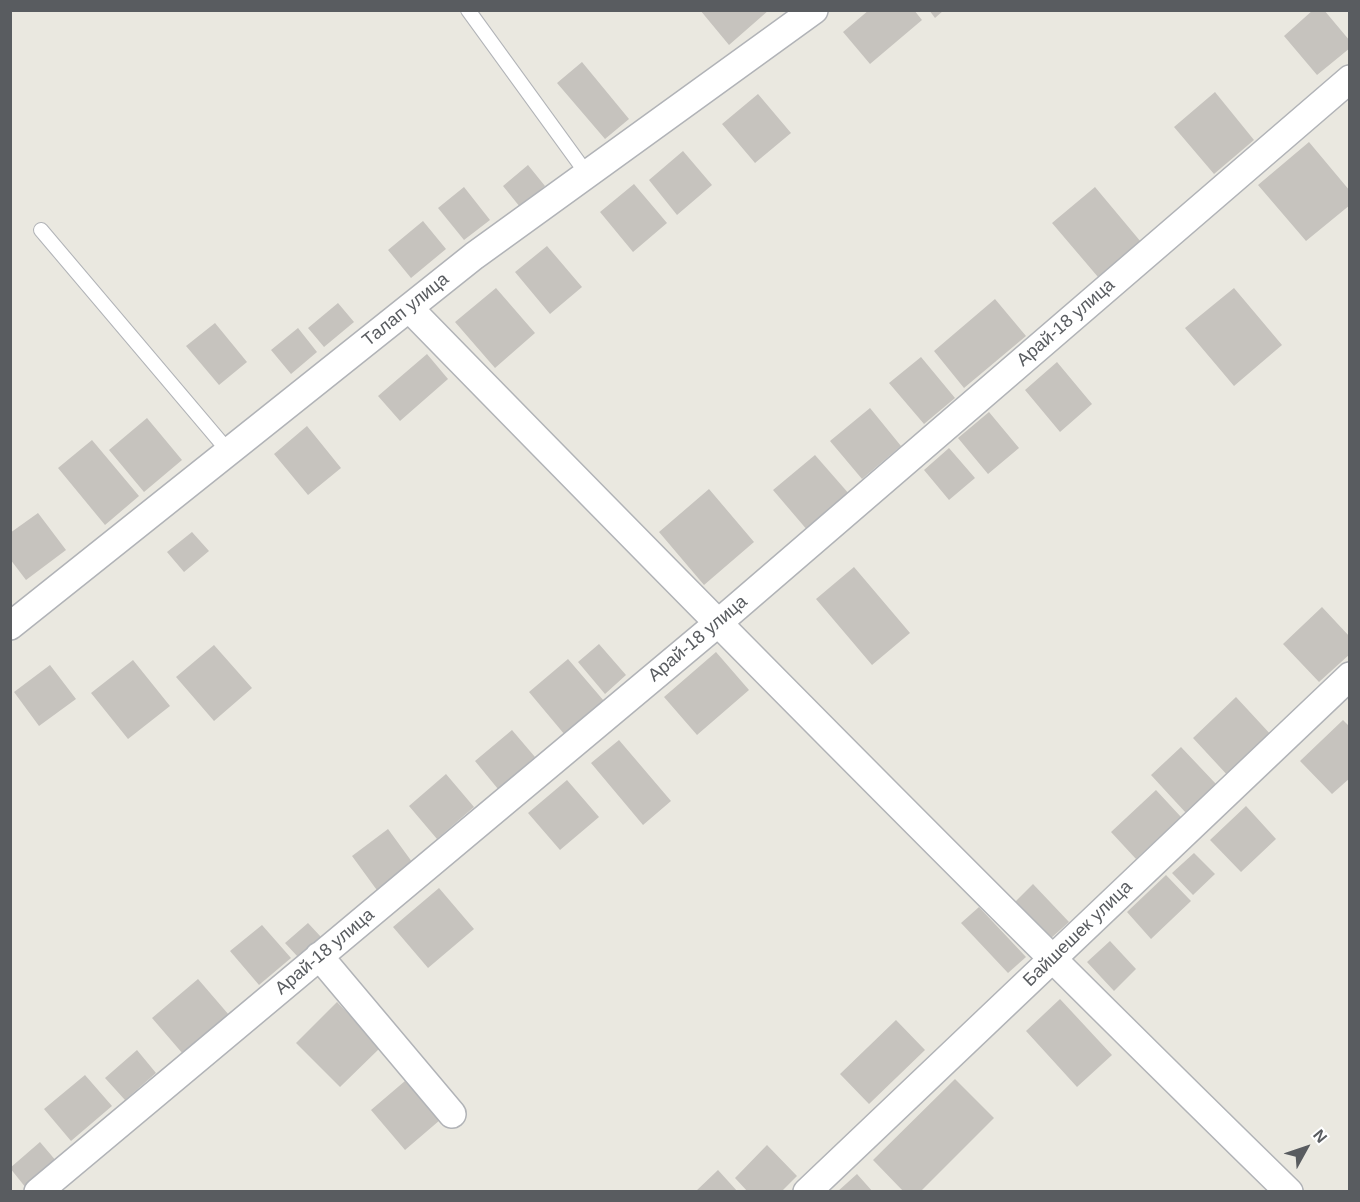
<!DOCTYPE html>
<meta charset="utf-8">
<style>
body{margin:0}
#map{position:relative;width:1360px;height:1202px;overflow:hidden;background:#eae8e0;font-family:Helvetica,sans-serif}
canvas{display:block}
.frame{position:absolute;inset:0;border:12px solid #595c60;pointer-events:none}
.north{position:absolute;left:1276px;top:1118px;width:60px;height:60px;-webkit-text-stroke:4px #fff;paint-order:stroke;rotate:50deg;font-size:16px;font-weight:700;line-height:24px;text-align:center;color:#595c60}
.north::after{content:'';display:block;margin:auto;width:21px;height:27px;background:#595c60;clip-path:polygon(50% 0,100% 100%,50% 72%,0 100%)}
</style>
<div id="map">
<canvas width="1360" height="1202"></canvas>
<div class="frame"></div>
<div class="north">N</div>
</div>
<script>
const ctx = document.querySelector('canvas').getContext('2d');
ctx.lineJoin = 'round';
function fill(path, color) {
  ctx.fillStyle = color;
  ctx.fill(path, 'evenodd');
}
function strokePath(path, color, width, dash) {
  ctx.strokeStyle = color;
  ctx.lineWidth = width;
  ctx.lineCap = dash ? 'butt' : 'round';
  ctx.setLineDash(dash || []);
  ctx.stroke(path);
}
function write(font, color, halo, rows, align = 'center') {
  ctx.font = font + ' Helvetica,sans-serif';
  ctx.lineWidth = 5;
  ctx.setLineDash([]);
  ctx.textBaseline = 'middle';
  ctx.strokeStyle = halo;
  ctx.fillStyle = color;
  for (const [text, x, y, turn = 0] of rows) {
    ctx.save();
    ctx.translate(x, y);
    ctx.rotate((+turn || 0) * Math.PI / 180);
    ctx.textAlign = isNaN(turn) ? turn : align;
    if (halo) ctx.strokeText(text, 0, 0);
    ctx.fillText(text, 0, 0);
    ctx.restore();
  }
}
fill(new Path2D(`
 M700 10H769L729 45Z
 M869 10H914L922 20 870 64 843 32Z
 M929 10H944L935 18Z
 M1313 10H1324L1350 41V48L1317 75 1284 36Z
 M582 62 629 119 605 139 557 83Z
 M1215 92 1254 140 1214 174 1174 127Z
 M758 94 791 133 755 163 722 124Z
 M1309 142 1350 191V205L1306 241 1258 185Z
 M683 151 712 185 677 215 649 180Z
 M528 165 545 186 520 207 503 186Z
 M634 184 667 223 633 252 600 212Z
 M464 187 490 220 464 240 438 208Z
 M1095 187 1141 242 1098 277 1052 223Z
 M423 221 446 249 411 278 388 250Z
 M547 246 582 287 550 314 515 272Z
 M496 288 535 333 495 368 455 322Z
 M1234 288 1282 345 1234 386 1185 328Z
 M995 299 1026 336 964 388 934 351Z
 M338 303 354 322 324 347 308 328Z
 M215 323 247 362 219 385 186 346Z
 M298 328 317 352 291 374 271 350Z
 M427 354 448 379 400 421 378 396Z
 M921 357 955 398 924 424 889 383Z
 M1057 362 1092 404 1060 432 1025 390Z
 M870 408 901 446 862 479 830 441Z
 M989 412 1019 448 988 474 958 438Z
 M147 418 182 460 144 492 109 450Z
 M307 426 341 468 308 495 274 454Z
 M92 440 139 496 105 525 58 468Z
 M949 448 975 478 949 500 924 470Z
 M815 455 850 495 808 531 773 490Z
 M709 489 754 542 704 585 659 532Z
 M38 513 66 550 26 580 10 559V533Z
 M192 532 209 551 184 572 167 552Z
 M854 567 910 633 872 665 816 599Z
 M1322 607 1350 637V654L1319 682 1283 644Z
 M599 644 626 675 605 694 578 662Z
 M214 645 252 688 214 721 176 677Z
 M716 652 749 690 697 735 664 697Z
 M568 659 604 701 565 735 529 692Z
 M133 660 170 706 128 739 91 693Z
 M50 665 76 699 39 726 14 692Z
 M1236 697 1273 737 1230 778 1193 738Z
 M1343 720 1350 727V778L1332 794 1300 761Z
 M512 730 535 757 498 789 475 761Z
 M619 740 671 801 643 825 591 763Z
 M1181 747 1216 784 1186 813 1151 775Z
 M446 774 474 807 437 839 409 806Z
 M567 780 599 817 560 850 528 813Z
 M1156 790 1181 817 1136 859 1111 832Z
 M1246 806 1276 839 1241 872 1210 840Z
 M388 829 415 866 379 893 352 856Z
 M1194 853 1215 874 1193 895 1172 873Z
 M1166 875 1191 901 1151 939 1127 912Z
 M1033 884 1069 922 1050 939 1015 902Z
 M439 888 474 929 428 968 393 927Z
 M979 907 1026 957 1008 973 961 923Z
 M308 923 321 937 298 957 285 943Z
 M262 925 291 958 259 985 230 951Z
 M1110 941 1136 969 1114 991 1087 962Z
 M198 979 229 1015 183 1054 152 1018Z
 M1060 999 1112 1055 1077 1087 1026 1031Z
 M337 1002 381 1047 340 1087 296 1043Z
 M896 1020 925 1050 869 1104 840 1074Z
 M137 1050 156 1073 125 1100 105 1078Z
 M85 1075 112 1106 71 1141 44 1109Z
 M955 1079 994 1118 920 1192H904L873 1160Z
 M405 1081 440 1120 405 1150 371 1110Z
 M40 1142 57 1162 26 1188 10 1168Z
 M767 1145 797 1176 781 1192H748L735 1178Z
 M718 1170 738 1192H695Z
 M857 1174 873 1192H837Z`), '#c6c3be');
const service = new Path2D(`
 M468 10 587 174
 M41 230 229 452`);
const minor = new Path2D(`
 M409 308C699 605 991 901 1289 1192
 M10 626 474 256 814 10
 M319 956 452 1114
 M38 1192 717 624 1350 79
 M807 1192 1350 676`);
strokePath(service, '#b1b3b7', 16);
strokePath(minor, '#b1b3b7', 30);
strokePath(service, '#fff', 14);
strokePath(minor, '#fff', 27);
write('18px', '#595c60', '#fff', [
 ["Талап улица",406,310,-39],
 ["Арай-18 улица",1066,323,-41],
 ["Арай-18 улица",698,639,-40],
 ["Байшешек улица",1078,934,-44],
 ["Арай-18 улица",325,952,-40]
]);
</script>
